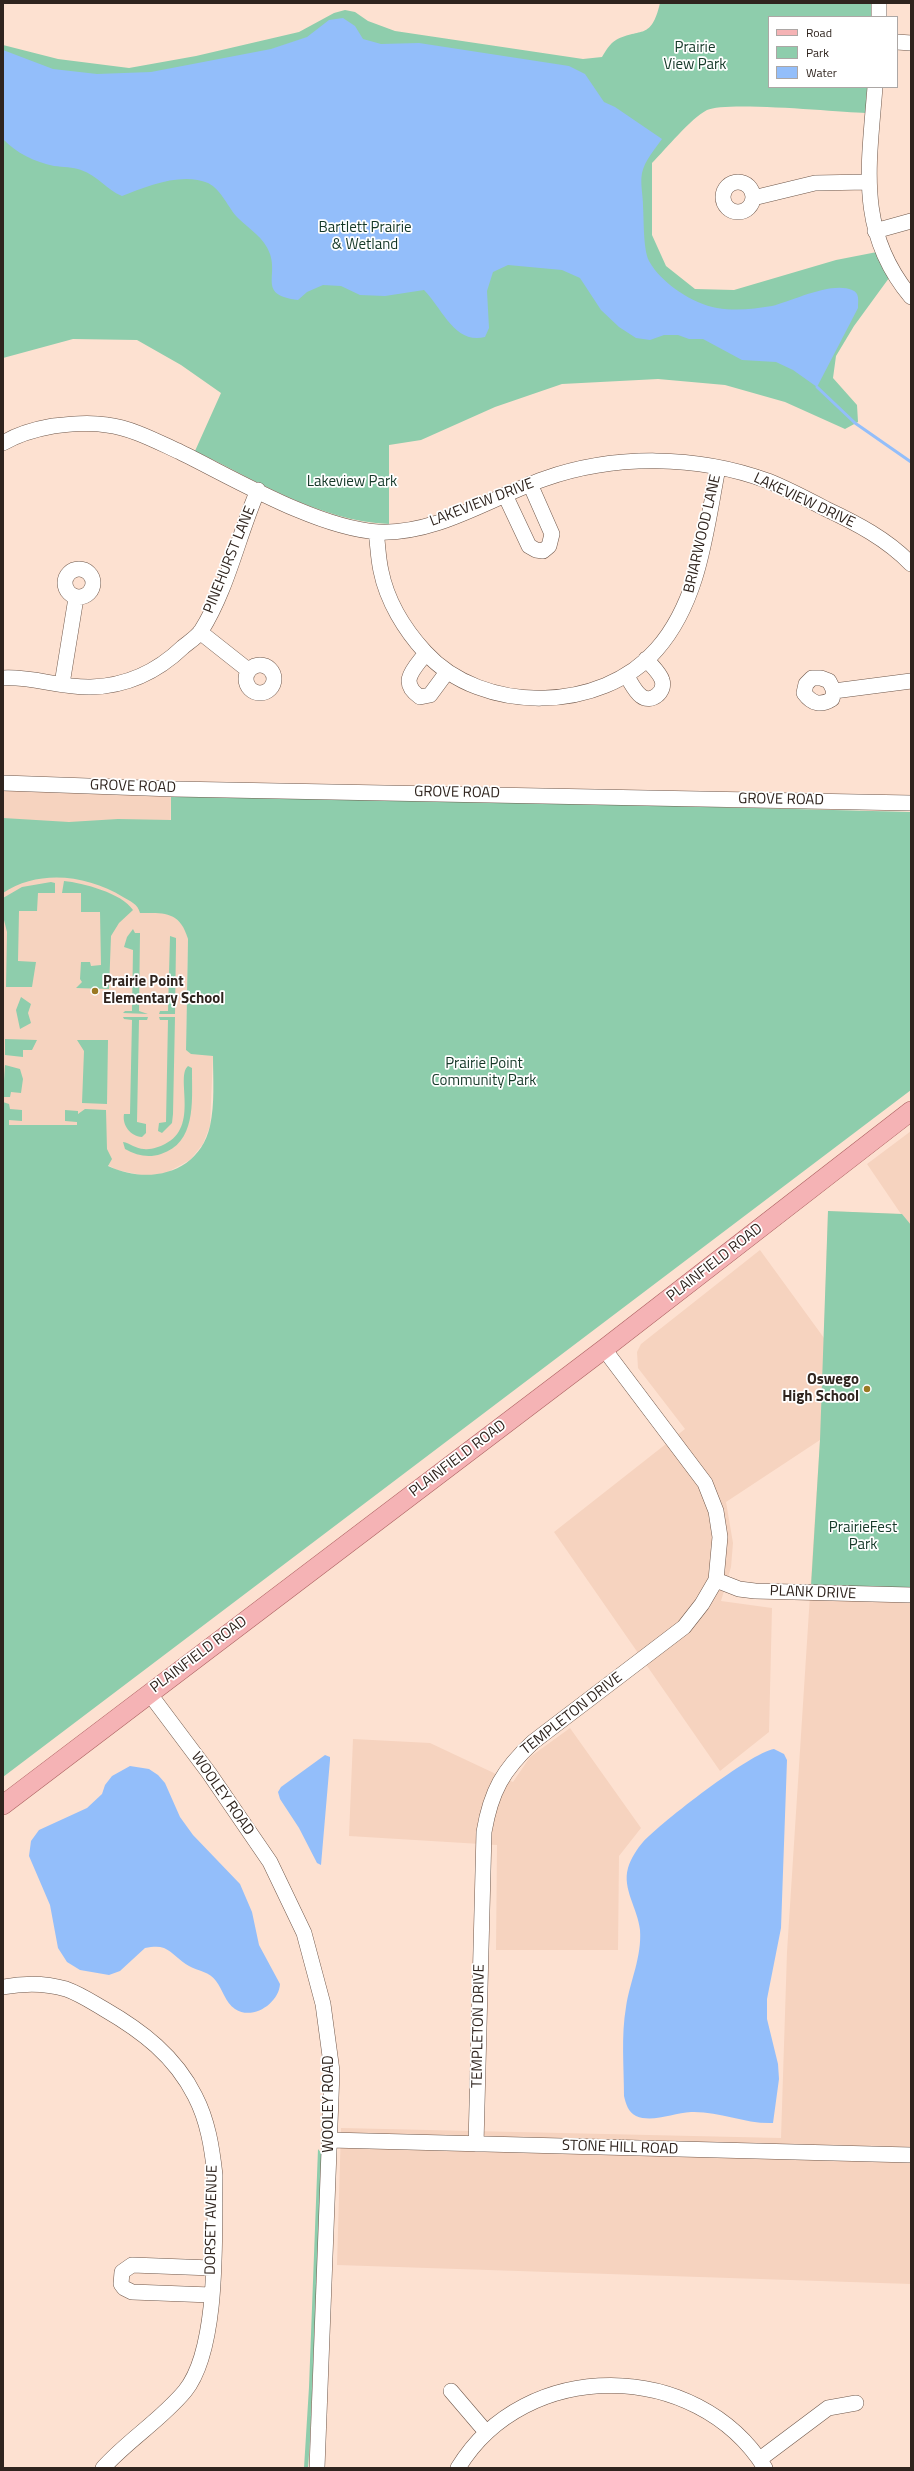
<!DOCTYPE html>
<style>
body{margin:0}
#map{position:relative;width:914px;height:2471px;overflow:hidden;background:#fde1d1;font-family:"Titillium Web",sans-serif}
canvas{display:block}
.frame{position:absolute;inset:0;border:4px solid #2f241e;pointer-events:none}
.legend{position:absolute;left:768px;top:16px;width:130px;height:72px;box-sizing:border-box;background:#fff;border:1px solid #aca7a5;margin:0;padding:5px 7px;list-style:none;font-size:12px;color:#2f241e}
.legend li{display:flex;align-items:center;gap:8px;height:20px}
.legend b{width:20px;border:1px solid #aca7a5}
</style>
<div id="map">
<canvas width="914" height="2471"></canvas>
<div class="frame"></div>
<ul class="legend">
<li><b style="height:5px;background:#f5b3b5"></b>Road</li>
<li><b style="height:11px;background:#8ecdac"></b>Park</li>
<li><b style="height:11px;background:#93befa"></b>Water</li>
</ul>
</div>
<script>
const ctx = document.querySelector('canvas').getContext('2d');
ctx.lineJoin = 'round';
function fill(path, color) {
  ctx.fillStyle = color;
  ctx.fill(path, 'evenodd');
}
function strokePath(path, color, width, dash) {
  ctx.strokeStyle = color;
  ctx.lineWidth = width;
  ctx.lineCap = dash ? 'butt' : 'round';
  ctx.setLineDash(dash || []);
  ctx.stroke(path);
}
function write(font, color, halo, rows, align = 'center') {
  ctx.font = font + ' "Titillium Web",sans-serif';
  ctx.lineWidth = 3.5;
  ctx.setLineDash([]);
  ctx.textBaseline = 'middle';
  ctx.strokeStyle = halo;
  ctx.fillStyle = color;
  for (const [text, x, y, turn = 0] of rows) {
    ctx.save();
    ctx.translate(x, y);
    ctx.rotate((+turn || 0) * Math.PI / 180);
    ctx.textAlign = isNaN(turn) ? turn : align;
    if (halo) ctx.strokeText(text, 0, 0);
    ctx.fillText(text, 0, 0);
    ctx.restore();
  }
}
fill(new Path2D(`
 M3 789 171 793 169 911 185 928 188 939 186 1050 213 1056 210 1126 203 1144 190 1160 166 1173 146 1176 117 1170 104 1163 3 1275Z
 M911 1131V2284L337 2265 341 2128 781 2138 787 1952 820 1440 726 1502 733 1543 731 1567 721 1601 772 1608 769 1732 720 1771 554 1532 685 1429 638 1368 637 1352 641 1344 760 1250 824 1338 828 1211 901 1214 867 1164Z
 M570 1728 641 1828 619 1856 618 1950H496L497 1845 349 1836 353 1739 430 1743 513 1782 530 1757Z`), '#f6d3bf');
fill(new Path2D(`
 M660 3H872L871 17H769V87H867L866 113C838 112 726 101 707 110 690 119 666 149 652 163V235L666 266 695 289 734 290 836 260 877 252 889 278 854 326 836 356 833 378 857 405 858 422 845 429 785 402 725 385 658 379 562 384 495 407 421 440 389 445V524C319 521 256 480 195 451L221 393 181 365 137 340 73 339 3 358V45L58 59 129 68 196 56 299 32 334 13 345 10 355 12 368 21 395 31 583 59 602 57C605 52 610 43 616 40 641 27 651 41 660 3Z
 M171 793 911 812V1090L3 1777V1102L9 1104 10 1109 22 1110V1121L9 1120V1125H77V1122L65 1121V1110L78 1111V1114L85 1109 106 1110 107 1149 112 1159 108 1166C148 1185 199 1174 210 1126 215 1104 213 1079 213 1056L191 1054 186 1050 188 939C180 911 164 913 140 913 138 904 130 901 123 897 87 875 39 869 3 893V818L69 822 118 819 171 820Z
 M64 881C83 883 122 893 133 910L119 923 111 936 109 989 76 988 82 982 80 979 81 962H90L91 966 101 965 100 912H81V893H62Z
 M51 882 55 883V893H38L37 911H19L18 961 36 962 32 987H6L7 932 3 916V898L22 887Z
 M133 929 135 933H140L139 1011 148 1014 123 1013 125 1011H132L133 950 124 947 127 937Z
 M170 936 176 938V945L175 1014H159L160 1011H168Z
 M21 997 31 1004 28 1013 31 1023 20 1029 16 1010Z
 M123 1017H148L147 1020H139L137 1122 146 1124V1133L142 1137C130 1136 122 1125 124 1114H130L132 1020 124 1019Z
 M159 1017H175L173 1114 172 1123 162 1133 158 1131 159 1123 166 1122 168 1020H160Z
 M5 1039 37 1040 32 1050H23V1057L5 1055Z
 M77 1040H108L107 1104 82 1103 84 1051Z
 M5 1065 20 1069 23 1079 21 1093 11 1092 10 1097H3Z
 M188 1066 192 1068V1073C192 1102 196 1143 161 1154 149 1158 137 1156 125 1149L123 1142C130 1143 136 1149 144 1149 151 1150 159 1147 165 1144 200 1127 175 1077 188 1066Z
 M828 1211 902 1214 911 1225V1588L811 1586 820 1440Z
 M318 2149 322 2154 310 2441 308 2468H304L309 2387Z`), '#8ecdac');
fill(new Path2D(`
 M343 18 355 26 363 39 381 44 419 43 569 66 585 74 604 102 615 107 662 139C655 149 645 160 642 173 640 183 643 196 643 206 644 220 643 249 649 261 661 283 693 304 717 308 736 311 754 309 772 306 792 301 832 281 852 290 860 293 858 300 858 308L817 387 793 370 776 362 742 360 703 339H689L678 335H664L650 340 636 338 619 327 601 310 580 278 562 270 508 265 493 272 487 291 489 328 485 337C455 345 442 308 424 290L385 296 360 295 341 286 323 285 307 292 298 300C258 295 278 278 270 254 264 237 250 230 238 218 228 208 222 190 208 183 182 172 147 186 122 196 107 190 98 176 81 170 73 167 63 167 54 166 35 162 16 153 3 139V50L53 69 97 74 151 72 271 49 307 37 329 20Z
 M774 1749 784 1754 787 1760 781 1928 767 1999V2019L778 2064 779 2079 773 2123C745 2124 719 2111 691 2112 674 2113 652 2123 636 2116 628 2112 626 2104 624 2096 624 2067 621 2036 626 2007 630 1981 642 1957 640 1930 638 1909 622 1889 628 1868 631 1858 637 1849 643 1842 662 1822 750 1753 774 1749Z
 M325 1755 330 1757V1760L321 1865 317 1863 299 1828 280 1799 278 1792 281 1787Z
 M130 1766 149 1769 158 1775 165 1783 180 1817 193 1835 240 1884 252 1912 259 1945 280 1984C279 2003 253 2021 235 2009 225 2002 223 1990 216 1981 210 1972 198 1971 189 1966 180 1961 173 1952 164 1948 158 1946 152 1947 145 1948L120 1971 109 1975 80 1970 67 1962 58 1948 50 1905 29 1856 31 1841 39 1830 87 1808 102 1794 105 1785 112 1776Z`), '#93befa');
strokePath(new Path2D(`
 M817 387 855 423 911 462`), '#93befa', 3);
const minor = new Path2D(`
 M879 17V3
 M897 42 911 43
 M875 87C869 166 856 231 911 297
 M723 197a15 15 0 1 1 30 0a15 15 0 1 1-30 0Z
 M753 198 815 183 867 182
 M875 231 911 221
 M3 443C18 434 36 429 53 426 71 424 89 422 107 425 132 428 156 441 180 452 235 479 317 528 378 532 436 535 490 498 544 479 615 454 697 455 768 481 788 489 807 499 826 509 856 523 887 539 911 564
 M505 495 529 546 536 550 543 551 549 546 552 534 530 484
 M376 532C378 545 378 558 381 571 387 601 405 630 425 652 482 715 602 713 657 649 700 600 706 529 718 468
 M65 583a14 14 0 1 1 28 0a14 14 0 1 1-28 0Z
 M200 632 248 670
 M426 653C414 669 398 682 420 697L430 695 447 672
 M246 679a14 14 0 1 1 28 0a14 14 0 1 1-28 0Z
 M626 675C630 681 635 692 641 696 651 704 666 692 662 680 660 673 651 665 646 659
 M3 678C32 676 61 688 91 687 127 686 157 672 183 647 189 642 197 637 201 631 228 588 238 536 258 490
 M812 678H821L829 681 834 691 832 699C821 706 812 704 804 693L806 684Z
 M62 684 76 598
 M834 691 911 681
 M3 783 174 789 911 803
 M716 1580 739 1589 755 1591 911 1595
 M149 1693 209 1773 270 1862 304 1933 323 2004 332 2071 317 2468
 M3 1987C24 1983 46 1983 66 1989 80 1994 92 2002 104 2009 142 2031 175 2056 195 2096 208 2121 212 2148 215 2175 214 2232 220 2348 185 2391 161 2420 128 2440 103 2468
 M330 2140 911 2155
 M476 2144 484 1832C491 1791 503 1770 533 1742L684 1627 702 1604 716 1580 720 1537 716 1511 705 1483 604 1349
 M211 2295 132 2292 124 2288 121 2284 122 2272 132 2265 212 2268
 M451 2391 486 2432
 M760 2459 828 2408 856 2403
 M458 2468C525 2357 697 2359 765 2468`);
const major = new Path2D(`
 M3 1805 604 1349 911 1111`);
strokePath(minor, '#6f574a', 16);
strokePath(major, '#ac6060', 20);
strokePath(minor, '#fff', 15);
strokePath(major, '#f5b3b5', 19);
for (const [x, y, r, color] of [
 [95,991,4,"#9a7923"],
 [867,1389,4,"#9a7923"]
]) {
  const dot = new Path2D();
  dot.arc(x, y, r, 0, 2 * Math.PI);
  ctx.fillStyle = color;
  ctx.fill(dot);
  strokePath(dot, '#fff', 1.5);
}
write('15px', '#153828', '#fff', [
 ["Prairie",695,48],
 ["View Park",695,65],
 ["Bartlett Prairie",365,228],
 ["& Wetland",365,245],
 ["Lakeview Park",352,482],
 ["Prairie Point",484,1064],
 ["Community Park",484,1081],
 ["PrairieFest",863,1528],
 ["Park",863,1545]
]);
write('15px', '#2f241e', '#fff', [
 ["LAKEVIEW DRIVE",804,501,25],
 ["LAKEVIEW DRIVE",482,503,-21],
 ["BRIARWOOD LANE",703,534,-77],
 ["PINEHURST LANE",230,560,-68],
 ["GROVE ROAD",133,787,2],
 ["GROVE ROAD",457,793,1],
 ["GROVE ROAD",781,800,1],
 ["PLAINFIELD ROAD",715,1263,-38],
 ["PLAINFIELD ROAD",458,1459,-37],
 ["PLANK DRIVE",813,1593,2],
 ["PLAINFIELD ROAD",199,1655,-37],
 ["TEMPLETON DRIVE",572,1714,-38],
 ["WOOLEY ROAD",222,1794,55],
 ["TEMPLETON DRIVE",479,2026,-89],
 ["WOOLEY ROAD",329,2104,-90],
 ["STONE HILL ROAD",620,2148,2],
 ["DORSET AVENUE",212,2220,-89]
]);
write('bold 15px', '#2f241e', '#fff', [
 ["Prairie Point",103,982],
 ["Elementary School",103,999],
 ["Oswego",859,1380,"right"],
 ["High School",859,1397,"right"]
], 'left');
</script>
